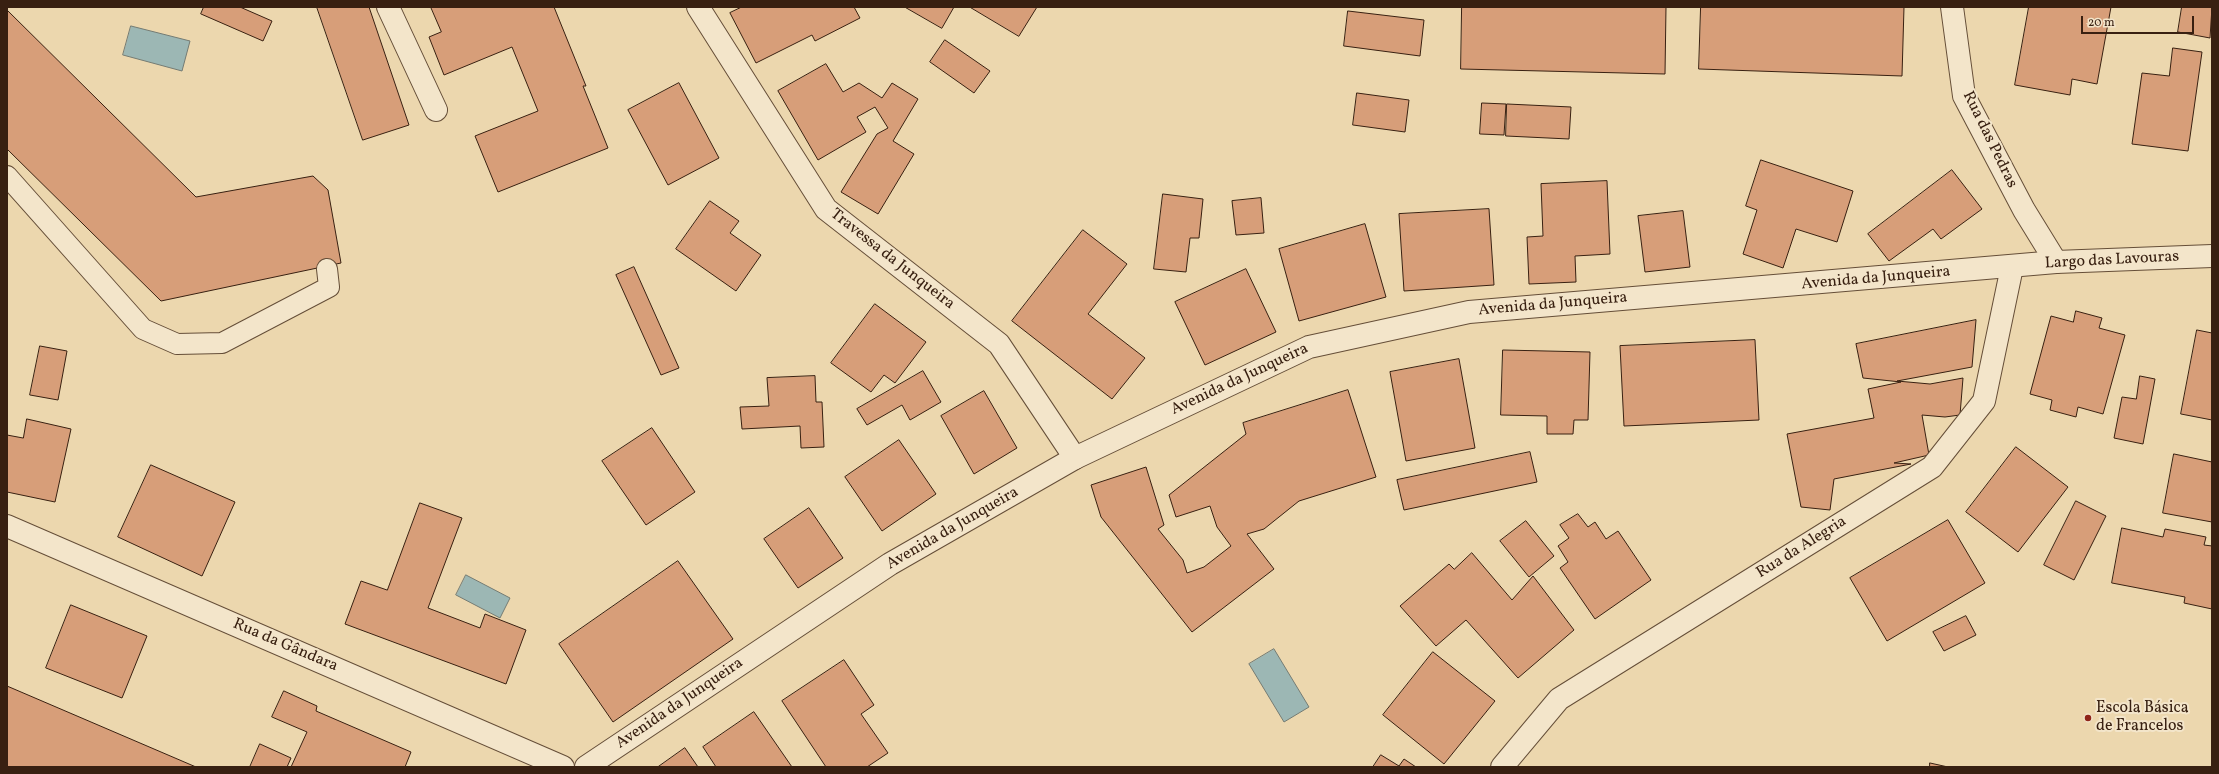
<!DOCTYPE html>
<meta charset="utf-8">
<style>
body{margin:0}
#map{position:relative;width:2219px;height:774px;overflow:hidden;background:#ecd7ae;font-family:Vollkorn,serif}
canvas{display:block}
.frame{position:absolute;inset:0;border:8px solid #382011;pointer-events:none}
.scale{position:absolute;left:2081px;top:16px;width:113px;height:18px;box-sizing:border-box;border:2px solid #382011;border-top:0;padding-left:5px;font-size:12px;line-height:14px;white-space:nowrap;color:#382011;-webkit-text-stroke:3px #f3e5ca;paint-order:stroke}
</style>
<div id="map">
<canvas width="2219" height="774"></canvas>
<div class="frame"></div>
<div class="scale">20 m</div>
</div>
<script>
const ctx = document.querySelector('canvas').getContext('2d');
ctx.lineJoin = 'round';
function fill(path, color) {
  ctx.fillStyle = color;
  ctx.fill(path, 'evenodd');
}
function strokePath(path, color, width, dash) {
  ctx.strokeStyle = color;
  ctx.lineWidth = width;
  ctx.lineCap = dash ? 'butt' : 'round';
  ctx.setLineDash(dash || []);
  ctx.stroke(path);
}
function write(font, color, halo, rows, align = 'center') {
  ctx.font = font + ' Vollkorn,serif';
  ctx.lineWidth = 4;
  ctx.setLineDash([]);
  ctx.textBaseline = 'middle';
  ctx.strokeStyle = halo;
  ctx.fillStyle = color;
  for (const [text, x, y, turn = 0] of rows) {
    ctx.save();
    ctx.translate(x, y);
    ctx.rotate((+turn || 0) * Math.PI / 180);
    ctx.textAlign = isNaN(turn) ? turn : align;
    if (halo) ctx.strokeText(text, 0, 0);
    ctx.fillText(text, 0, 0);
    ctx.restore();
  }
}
const water = new Path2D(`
 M131 26 190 41 182 71 123 55Z
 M466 575 510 598 500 618 456 595Z
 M1274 649 1309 707 1284 722 1249 664Z`);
fill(water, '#9cb7b4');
strokePath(water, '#747b73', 1);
const building = new Path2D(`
 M204 7H240L272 21 263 41 201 14Z
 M317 7H369L409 125 363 140Z
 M431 7H554L586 86H583L608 148 498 192 475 136 538 111 512 47 444 75 429 37 441 32Z
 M742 7H854L860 18 815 41 812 35 756 63 730 13Z
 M905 7H954L942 28Z
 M970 7H1037L1019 36Z
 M1462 7H1666L1665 74 1461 69Z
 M1701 7H1904L1902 76 1699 69Z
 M2029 7H2111L2097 84 2072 79 2070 95 2015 85Z
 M2182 7H2212L2210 38 2178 32Z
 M7 10 196 197 313 176 328 190 341 263 161 301 7 149Z
 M1348 11 1424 20 1420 56 1344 46Z
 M945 40 990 71 974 93 930 62Z
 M2173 48 2202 52 2188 151 2132 144 2142 73 2169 76Z
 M826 64 843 92 859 83 882 98 892 83 918 99 893 141 914 154 878 214 841 192 877 134 888 128 875 107 857 117 866 132 818 160 778 91Z
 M679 83 719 158 668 185 628 110Z
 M1357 93 1409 100 1405 132 1353 125Z
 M1482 103 1506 104 1504 135 1480 134Z
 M1507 104 1571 107 1569 139 1506 136Z
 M1761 160 1853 191 1837 242 1796 229 1783 268 1743 254 1757 210 1746 206Z
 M1952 170 1982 209 1941 239 1933 229 1889 261 1868 234Z
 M1607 181 1610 254 1575 256 1576 282 1529 284 1527 237 1543 236 1541 184Z
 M1163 194 1203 199 1199 238H1190L1186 272 1154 269Z
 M1261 198 1264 233 1236 235 1232 201Z
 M710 201 739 221 730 233 761 255 736 291 676 249Z
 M1489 209 1494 285 1404 291 1399 214Z
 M1683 211 1690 267 1645 272 1638 216Z
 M1365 224 1386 297 1299 321 1279 249Z
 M1083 230 1127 264 1088 314 1145 358 1112 399 1012 321Z
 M634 267 679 368 661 375 616 275Z
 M1246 269 1276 332 1205 365 1175 302Z
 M875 304 926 342 895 383 884 375 871 392 831 363Z
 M2076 311 2102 318 2099 328 2125 335 2103 414 2078 407 2076 417 2050 410 2052 400 2030 394 2051 316 2073 322Z
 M1976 320 1972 367 1897 381 1930 384 1963 378 1960 415 1945 417 1922 415 1929 455 1894 463 1911 464 1834 479 1830 510 1801 507 1787 434 1874 418 1868 389 1901 382 1863 378 1856 344Z
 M2197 330 2212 333V420L2181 414Z
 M1755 340 1759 420 1624 426 1620 346Z
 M40 346 67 351 58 400 30 395Z
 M1503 350 1590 352 1588 420H1574L1573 434H1547V416L1501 415Z
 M1459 359 1475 448 1406 461 1390 372Z
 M923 371 941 402 910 420 902 405 867 425 857 409Z
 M815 376 816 402H822L824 447 801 448 800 426 742 429 740 407 769 406 767 378Z
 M2140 376 2155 379 2143 444 2114 438 2122 397 2136 399Z
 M1348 390 1376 477 1299 501 1264 529 1247 534 1274 569 1192 632 1101 517 1091 485 1146 467 1164 525 1158 529 1183 560 1187 573 1204 567 1231 546 1217 527 1210 506 1176 517 1169 495 1246 434 1243 423Z
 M984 391 1017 448 974 474 941 416Z
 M27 419 71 429 55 502 7 492V435L23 438Z
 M652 428 695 492 646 525 602 461Z
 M899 440 936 494 882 531 845 477Z
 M2016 447 2068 487 2018 552 1966 512Z
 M1530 452 1537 482 1404 510 1397 480Z
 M2174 454 2212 462V522L2163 513Z
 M151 465 235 502 202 576 118 537Z
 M2076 501 2106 516 2074 580 2044 565Z
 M420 503 462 518 428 608 480 628 485 614 526 630 506 684 345 624 361 581 387 590Z
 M809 508 843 558 798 588 764 539Z
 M1578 514 1588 527 1595 522 1606 539 1618 531 1651 580 1595 619 1560 568 1568 562 1558 546 1569 538 1560 525Z
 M1948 520 1985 583 1887 641 1850 578Z
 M1526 521 1554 556 1529 577 1500 541Z
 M2122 528 2163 537 2165 529 2206 537 2204 545 2212 546V609L2184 603 2185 597 2112 583Z
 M1472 553 1512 600 1533 576 1574 630 1518 678 1466 620 1436 646 1400 606 1449 564 1454 569Z
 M678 561 733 639 613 722 559 644Z
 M71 605 147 636 122 698 46 668Z
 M1966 616 1976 635 1944 651 1933 632Z
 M1433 652 1495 701 1444 764 1383 715Z
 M844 660 874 705 861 714 888 753 867 767H826L782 701Z
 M7 686 196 767H7Z
 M284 691 317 706 316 711 411 752 405 767H291L307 732 272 717Z
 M754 712 792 767H716L703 747Z
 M260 744 291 758 287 767H250Z
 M685 748 698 767H658Z
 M1381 755 1399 766 1404 759 1416 767H1373Z
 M1930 763 1948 767H1930Z`);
fill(building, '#d79e79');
strokePath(building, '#382011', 1);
const service = new Path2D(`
 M7 176 143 329 177 344 222 343 329 287 327 269`);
const minor = new Path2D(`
 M388 7 436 110
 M698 7 826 209 999 344 1075 458
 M1952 7 1964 96 2024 210 2056 262
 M7 526 563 767
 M1502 767 1559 699 1932 467 1984 401 2012 267`);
const tertiary = new Path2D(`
 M586 767 890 564 1075 458 1309 347 1469 312 2056 262 2212 256`);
strokePath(service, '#654e38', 22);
strokePath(minor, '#654e38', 24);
strokePath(tertiary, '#654e38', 24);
strokePath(service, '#f3e5ca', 20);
strokePath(minor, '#f3e5ca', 22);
strokePath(tertiary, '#f3e5ca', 22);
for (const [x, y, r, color] of [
 [2088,718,4,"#8f2418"]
]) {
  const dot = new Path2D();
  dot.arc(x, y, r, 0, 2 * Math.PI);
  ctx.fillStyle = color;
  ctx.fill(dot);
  strokePath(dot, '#f3e5ca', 1.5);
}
write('16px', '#382011', '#f3e5ca', [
 ["Rua das Pedras",1989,140,64],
 ["Travessa da Junqueira",892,260,38],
 ["Largo das Lavouras",2112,261,-3],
 ["Avenida da Junqueira",1876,279,-5],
 ["Avenida da Junqueira",1553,305,-5],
 ["Avenida da Junqueira",1240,380,-25],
 ["Avenida da Junqueira",953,529,-30],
 ["Rua da Alegria",1802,548,-32],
 ["Rua da Gândara",285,646,23],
 ["Avenida da Junqueira",680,704,-34]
]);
write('16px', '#382011', '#f3e5ca', [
 ["Escola Básica",2096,709],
 ["de Francelos",2096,727]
], 'left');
</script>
